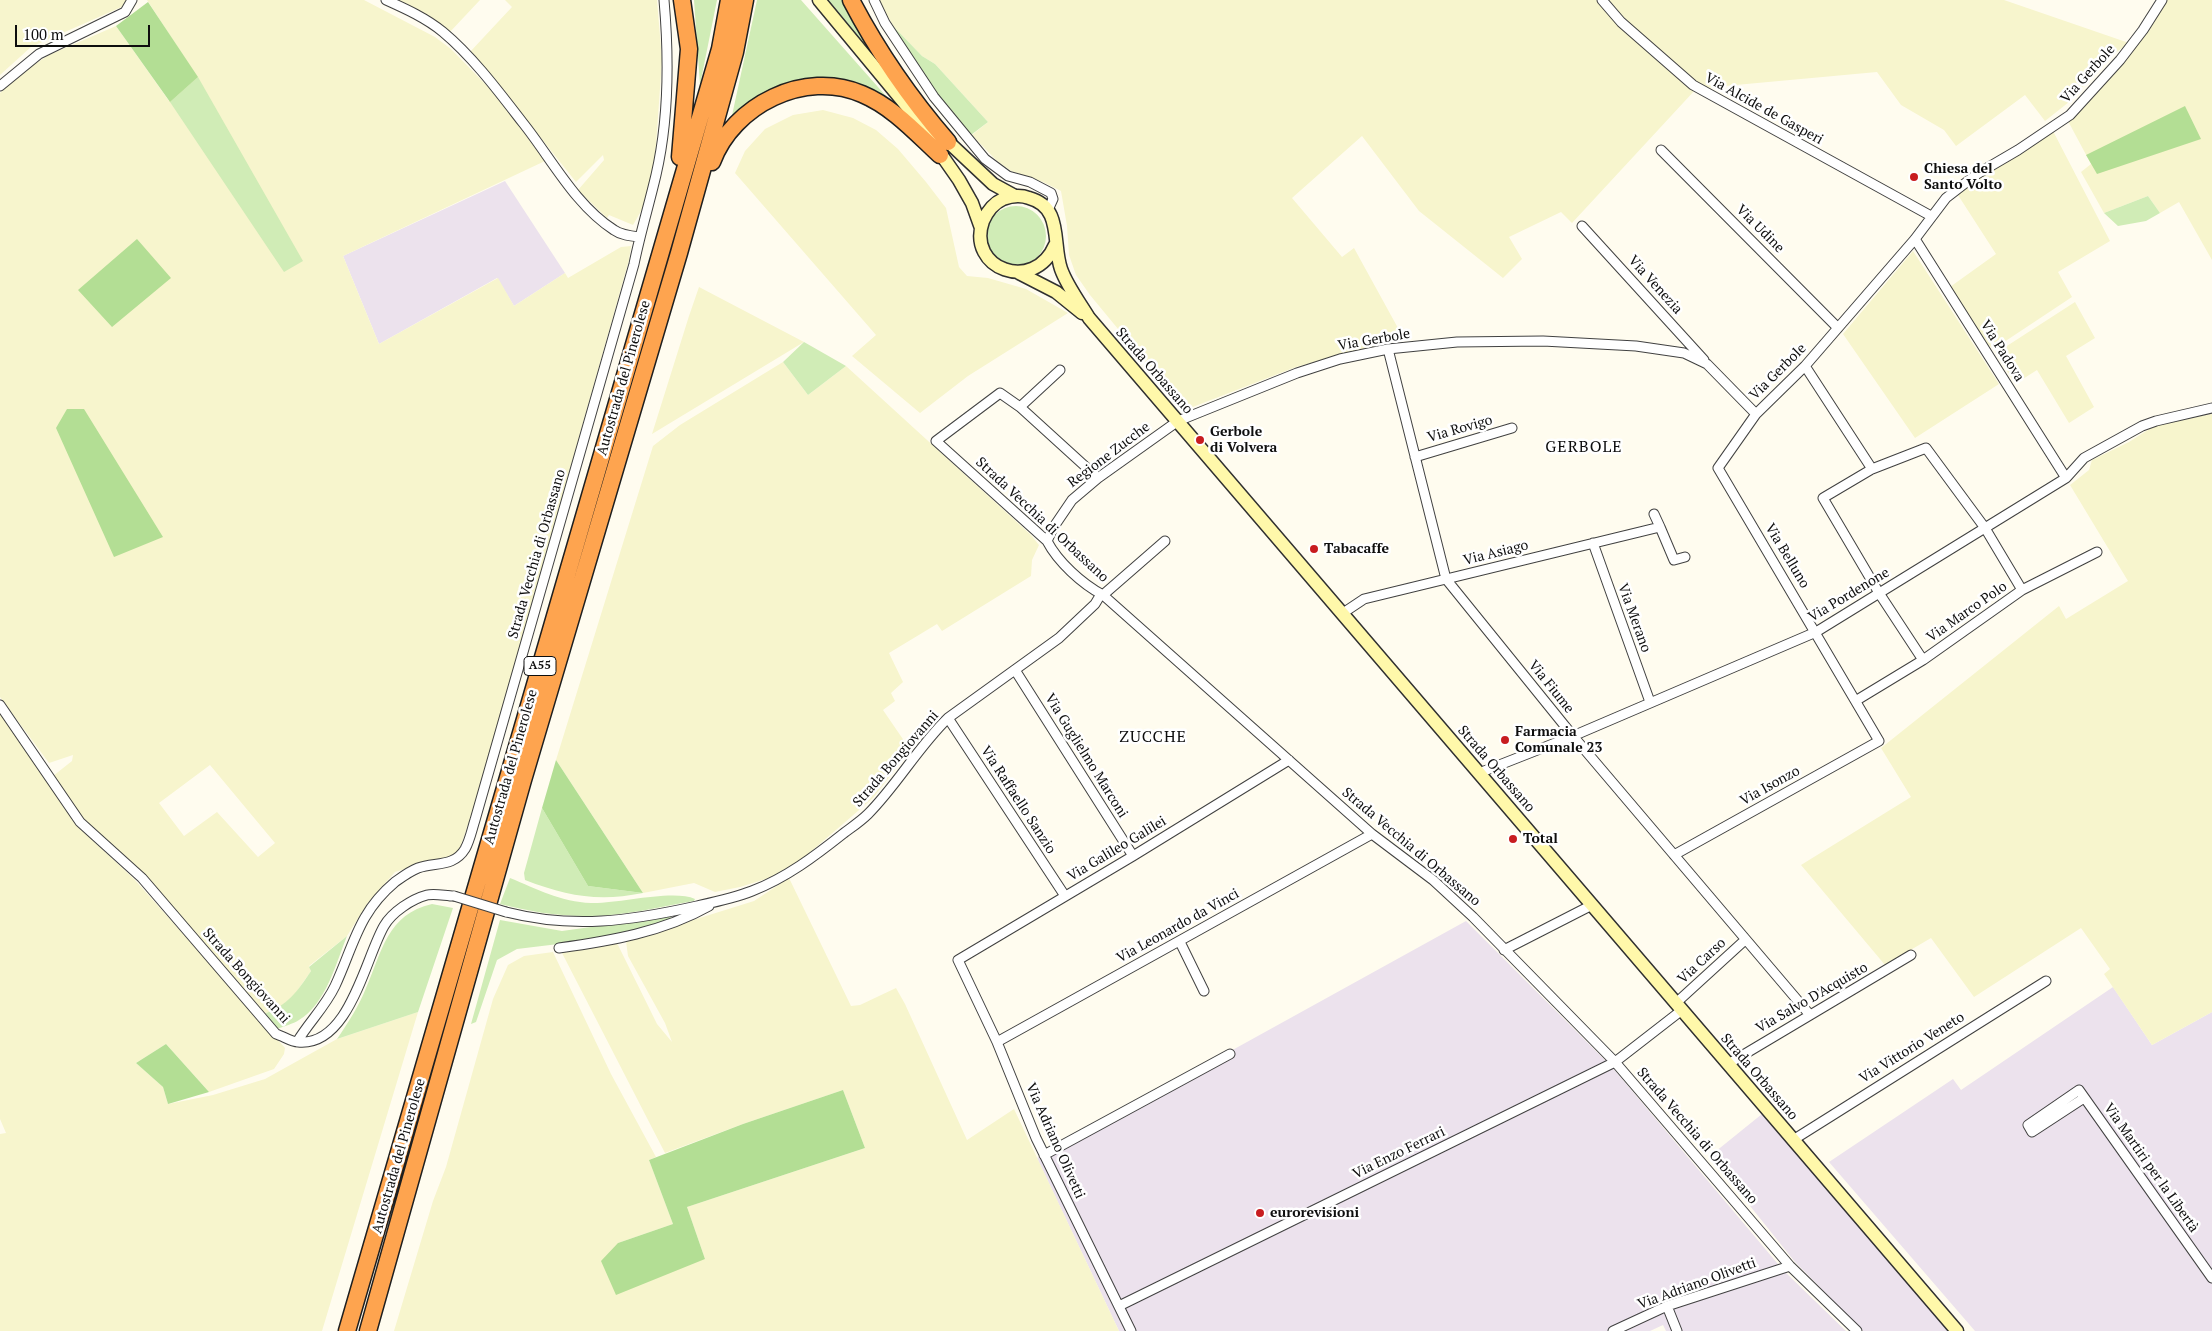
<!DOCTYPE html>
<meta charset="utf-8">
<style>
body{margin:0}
#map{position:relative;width:2212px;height:1331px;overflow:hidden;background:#fffcef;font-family:"PT Serif",serif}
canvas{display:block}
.scale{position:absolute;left:15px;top:25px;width:135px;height:22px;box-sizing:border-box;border:2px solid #0e0e0e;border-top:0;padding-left:6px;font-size:15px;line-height:18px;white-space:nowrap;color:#0e0e0e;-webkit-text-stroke:4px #fff;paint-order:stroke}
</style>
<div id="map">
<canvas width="2212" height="1331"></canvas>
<div class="scale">100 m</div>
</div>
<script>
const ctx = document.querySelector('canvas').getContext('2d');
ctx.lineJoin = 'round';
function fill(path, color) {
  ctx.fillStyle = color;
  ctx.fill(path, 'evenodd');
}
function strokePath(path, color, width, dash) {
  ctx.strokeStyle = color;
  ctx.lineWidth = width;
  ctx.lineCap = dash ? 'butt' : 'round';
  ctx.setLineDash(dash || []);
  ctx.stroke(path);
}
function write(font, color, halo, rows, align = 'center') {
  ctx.font = font + ' "PT Serif",serif';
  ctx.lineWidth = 5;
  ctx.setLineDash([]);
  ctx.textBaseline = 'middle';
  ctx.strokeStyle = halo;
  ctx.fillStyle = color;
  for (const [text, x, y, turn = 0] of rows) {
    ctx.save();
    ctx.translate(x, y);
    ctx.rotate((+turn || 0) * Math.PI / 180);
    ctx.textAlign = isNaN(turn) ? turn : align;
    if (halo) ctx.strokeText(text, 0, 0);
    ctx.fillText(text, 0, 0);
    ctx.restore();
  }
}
fill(new Path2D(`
 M505 181 565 273 514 306 497 278 379 344 343 256Z
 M1466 921 1612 1067 1783 1270 1846 1331H1666L1663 1325 1650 1331H1119L1037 1158Z
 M2113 987 2152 1045 2212 1012V1331H1975L1829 1162 1953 1079 1961 1090Z
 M1762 1114 1949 1331H1863L1795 1262 1710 1156Z`), '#ece2ed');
fill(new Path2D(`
 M0 0H129L126 5 31 47 0 75Z
 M147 0H364L435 37 451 49 495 94 545 161 343 256 379 344 498 278 514 306 565 273 568 278 621 247 631 246 629 260 477 798 459 851 450 858 438 859 395 872 367 904 347 936 309 966 311 971 295 994 280 1008 264 1014 224 966 139 873 83 821 53 776 72 761 73 755 49 763 0 697V93L21 73 49 55 116 26 169 101 197 77ZM210 765 275 843 258 857 217 812 184 836 159 803Z
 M396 0H480L449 33Z
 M505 0H657L662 60 656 145 652 176 644 206 633 225 609 215 607 218 578 190 604 160 603 155 576 182 508 97 469 53 512 7Z
 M878 0H1597L1624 31 1696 89 1572 223 1561 212 1509 237 1522 259 1503 278 1419 211 1362 136 1292 198 1342 257 1354 248 1404 339 1296 367 1185 410 1090 295 1076 275 1069 255 1067 226 1061 191 1043 182 1011 171 996 160 972 135 988 122 935 64 922 56 894 27Z
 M1609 0H2004L2129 43 2107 59 2069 102 2045 121 2025 95 1956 146 1944 130 1901 105 1877 72 1703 88 1627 21Z
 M2166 0H2212V260L2179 202 2160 213 2148 196 2104 213 2081 172 2091 164 2068 121 2098 90 2142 39Z
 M823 110 853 118 876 130 898 149 926 182 946 208 959 267 967 276 988 278 1026 289 1068 313 968 376 920 413 852 356 876 335 735 173 745 151 765 129 793 115Z
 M2053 131 2110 241 2058 272 2072 297 1995 348 1989 346 1950 287 1996 254 1956 192Z
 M1913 251 1999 384 1915 438 1843 334Z
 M699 287 804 342 652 434 689 316Z
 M2075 302 2095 338 2066 356 2094 407 2069 423 2037 370 2015 384 1996 353Z
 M783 362 808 395 846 366 1031 535 1039 545 1032 560 1031 576 942 631 937 624 889 653 903 682 891 693 895 701 883 710 909 748 901 762 873 798 800 861 769 878 740 887 715 892 694 883 643 893 556 760 653 446 680 425Z
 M2212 414V1012L2152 1045 2104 974 2110 969 2081 928 1974 997 1931 938 1885 965 1801 865 1911 797 1881 748 2059 606 2066 619 2128 581 2070 485 2089 470 2092 460 2129 442 2154 426Z
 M0 713 76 825 134 879 285 1048 284 1054 274 1069 209 1092 166 1044 136 1063 163 1087 168 1104 213 1095 265 1079 337 1039 418 1012 322 1331H0V1134L6 1133 0 1119Z
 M789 878 851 1006 860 1005 896 988 905 1004 967 1140 1014 1109 1119 1331H394L433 1201 446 1167 493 999 508 965 524 956 553 952 611 1074 656 1157 649 1160 673 1224 618 1243 705 1259 687 1207 865 1148 843 1090 743 1124 665 1153 562 953 617 943 657 1024 672 1042 665 1023 628 956 626 941 754 901Z`), '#f7f5cd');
fill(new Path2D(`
 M694 0H717L700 85Z
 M757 0H801L893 104 824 81 731 120Z
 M826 0H842L875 57 826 1Z
 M894 27 922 56 935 64 988 122 971 135C942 101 914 67 894 27Z
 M198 77 303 261 284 272 170 102Z
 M2148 196 2160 213 2146 221 2118 226 2104 213Z
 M986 236a30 30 0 1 1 60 0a30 30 0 1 1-60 0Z
 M804 342 846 366 808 395 783 362Z
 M542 808 588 886 643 893C598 902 567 896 525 880L524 873Z
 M510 878C537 889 561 902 591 903 618 904 673 889 695 899L694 901C658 907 621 917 584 916 555 916 528 911 500 904Z
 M432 904 453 908 418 1012 337 1039C348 1023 359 1006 366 988 382 952 387 914 432 904Z
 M670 916 672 919 600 939 517 949 497 960 476 1022 471 1024 500 920 562 931Z
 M347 936C336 963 326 1004 299 1020 293 1024 284 1026 277 1029L264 1014C288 1005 297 992 311 971L309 967Z`), '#d0ecb6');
fill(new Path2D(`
 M148 2 198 77 170 102 116 26Z
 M2185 106 2201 139 2097 174 2086 155Z
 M137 239 171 278 112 327 78 290Z
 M67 409H84L163 537 114 557 56 428Z
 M556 760 643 893 588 886 542 808Z
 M166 1044 209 1092 168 1104 163 1087 136 1063Z
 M843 1090 865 1148 687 1207 705 1259 616 1295 601 1261 618 1243 673 1224 649 1160 743 1124Z`), '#b3de94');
const minor = new Path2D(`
 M386 0C406 9 426 18 443 32 473 57 499 92 523 123 551 158 575 205 614 230 621 235 630 236 639 237
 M874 0 885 23 934 97 985 159 1008 176 1030 182 1051 193 1053 199 1048 210
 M1602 0 1621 22 1693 85 1931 216
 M0 86 39 54 125 12 132 0
 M1661 150 1838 328
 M1582 226 1704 360
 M1915 239 2066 478
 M1388 349 1446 579 1573 736 1810 1015
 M1805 366 1872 469 1823 498 1879 593 1923 660
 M1020 407 1060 370
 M1415 457 1512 428
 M1872 469 1926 448 1985 528 2022 590
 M1098 478 1020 407 1000 393 936 441 1047 541C1058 562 1082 584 1103 595L1372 834 1433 880 1473 917 1615 1062 1790 1266 1857 1331
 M1660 527 1674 560 1685 557
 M1047 541 1053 528 1072 500 1098 478 1178 421 1297 373 1340 359 1388 349 1457 342 1543 341 1636 346 1684 353 1707 364 1756 414
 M1593 543 1650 702
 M1103 595 1165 541
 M1343 613 1364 599 1660 527 1654 514
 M1015 670 1133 856
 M1857 700 1923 660 2022 590 2097 552
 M0 705 80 822 142 878 276 1034C283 1036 291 1042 298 1042 349 1047 365 959 384 926 392 912 412 899 427 895 435 893 446 896 454 896
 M948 718 1065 896
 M1479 773 1573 736 1816 632 2066 478 2084 458 2142 426 2156 421 2212 408
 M1674 855 1879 741 1718 468 1756 414 1805 366 1915 239 1946 198 1977 174 2018 150 2070 115 2120 60 2143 30 2162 0
 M506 912C573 929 630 921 697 906 715 902 734 898 752 891 786 878 815 856 844 833 852 827 861 821 868 814 897 785 918 747 948 718L1059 638 1095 604 1101 594
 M1180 942 1204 991
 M559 948C610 941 663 932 709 906
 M1504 950 1592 905
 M1676 1003 1745 940
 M297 1042C309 1022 325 1007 335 986 354 945 358 913 395 882 402 877 410 871 418 868 436 862 454 867 465 849 470 840 472 829 475 820L634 264C640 234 649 205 656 175 669 119 669 57 664 0
 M997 1042 1372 834
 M1728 1064 1911 955
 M2084 1098 2032 1132 2028 1125 2079 1090 2212 1278
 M1793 1140 2046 981
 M1044 1155 1230 1054
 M1119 1306 1615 1062 1682 1010
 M1667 1306 1677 1331
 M1131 1331 1036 1138 997 1042 958 960 1133 856 1289 760
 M1613 1331 1667 1306 1790 1266`);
const secondary = new Path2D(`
 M819 0 910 110 959 180 972 203 981 228
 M943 137 993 184 1015 196
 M1055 245C1034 294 966 269 983 221 987 212 994 203 1003 199 1011 196 1021 195 1029 198 1063 207 1052 243 1061 269 1067 286 1080 303 1089 318L1957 1331
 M1019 273 1056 292 1082 313`);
const motorway = new Path2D(`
 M851 0C878 52 910 98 948 142
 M680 157 689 49 682 0
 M712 162C733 105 805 69 862 94 893 107 916 133 940 155
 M347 1331 720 49 729 0
 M368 1331 523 780 679 253 735 52 745 0`);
strokePath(minor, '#414141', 11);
strokePath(secondary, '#303030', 15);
strokePath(motorway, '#1f1f1f', 19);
strokePath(minor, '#fff', 9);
strokePath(secondary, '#fff8aa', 12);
strokePath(motorway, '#fea44f', 16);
const minorBridge = new Path2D(`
 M454 896 506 912`);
strokePath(minorBridge, '#414141', 11, []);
strokePath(minorBridge, '#fff', 9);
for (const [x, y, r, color] of [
 [1914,177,5,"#c81c1f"],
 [1200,440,5,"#c81c1f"],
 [1314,549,5,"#c81c1f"],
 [1505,740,5,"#c81c1f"],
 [1513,839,5,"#c81c1f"],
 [1260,1213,5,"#c81c1f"]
]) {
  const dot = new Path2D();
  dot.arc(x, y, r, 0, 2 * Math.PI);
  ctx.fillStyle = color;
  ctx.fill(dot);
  strokePath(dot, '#fff', 2);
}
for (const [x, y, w] of [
 [540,666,32]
]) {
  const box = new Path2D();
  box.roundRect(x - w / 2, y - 9.5, w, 19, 4);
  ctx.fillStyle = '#fff';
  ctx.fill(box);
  strokePath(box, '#0e0e0e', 1);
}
write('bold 12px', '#0e0e0e', null, [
 ["A55",540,666]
]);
write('14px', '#0e0e0e', '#fff', [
 ["Via Gerbole",2088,74,-48],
 ["Via Alcide de Gasperi",1764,109,29],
 ["Via Udine",1760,229,45],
 ["Via Venezia",1655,285,48],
 ["Via Gerbole",1374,340,-10],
 ["Via Padova",2002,351,58],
 ["Strada Orbassano",1154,371,49],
 ["Via Gerbole",1778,372,-45],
 ["Autostrada del Pinerolese",624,378,-74],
 ["Via Rovigo",1460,429,-16],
 ["Regione Zucche",1109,455,-37],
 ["Strada Vecchia di Orbassano",1042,520,43],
 ["Via Asiago",1496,553,-14],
 ["Strada Vecchia di Orbassano",537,554,-74],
 ["Via Belluno",1787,556,59],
 ["Via Pordenone",1849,595,-31],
 ["Via Marco Polo",1967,612,-35],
 ["Via Merano",1634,618,70],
 ["Via Fiume",1551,687,51],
 ["Via Guglielmo Marconi",1086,756,58],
 ["Strada Bongiovanni",896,759,-49],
 ["Autostrada del Pinerolese",511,767,-74],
 ["Strada Orbassano",1496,769,49],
 ["Via Isonzo",1770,786,-29],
 ["Via Raffaello Sanzio",1018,800,57],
 ["Strada Vecchia di Orbassano",1411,847,40],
 ["Via Galileo Galilei",1117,849,-31],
 ["Via Leonardo da Vinci",1178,926,-29],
 ["Via Carso",1702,961,-43],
 ["Strada Bongiovanni",246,976,48],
 ["Via Salvo D'Acquisto",1812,998,-30],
 ["Via Vittorio Veneto",1912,1048,-32],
 ["Strada Orbassano",1759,1077,49],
 ["Strada Vecchia di Orbassano",1697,1136,49],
 ["Via Adriano Olivetti",1055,1141,66],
 ["Via Enzo Ferrari",1399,1153,-26],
 ["Autostrada del Pinerolese",399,1156,-74],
 ["Via Martiri per la Libertà",2151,1168,55],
 ["Via Adriano Olivetti",1697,1284,-20]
]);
write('bold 14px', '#0e0e0e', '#fff', [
 ["Chiesa del",1924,169],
 ["Santo Volto",1924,185],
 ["Gerbole",1210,432],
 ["di Volvera",1210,448],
 ["Tabacaffe",1324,549],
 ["Farmacia",1515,732],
 ["Comunale 23",1515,748],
 ["Total",1523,839],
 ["eurorevisioni",1270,1213]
], 'left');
ctx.letterSpacing = '1px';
write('16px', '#0e0e0e', '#fff', [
 ["GERBOLE",1584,447],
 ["ZUCCHE",1153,737]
]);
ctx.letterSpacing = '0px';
</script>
